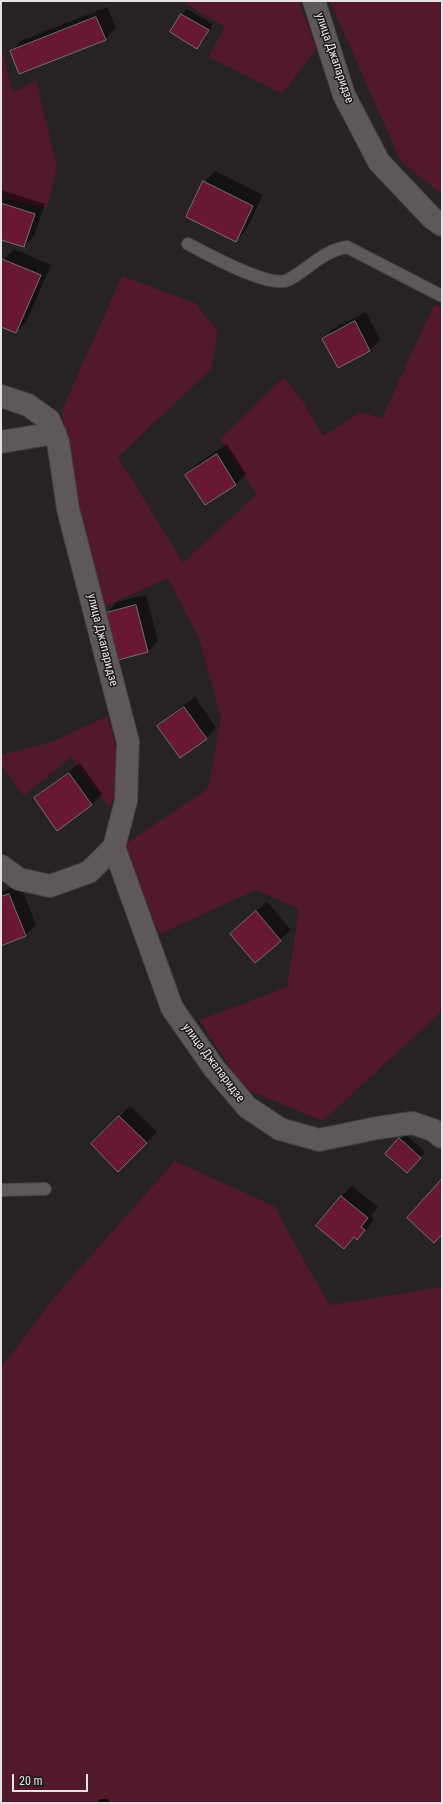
<!DOCTYPE html>
<meta charset="utf-8">
<style>
body{margin:0}
#map{position:relative;width:443px;height:1804px;overflow:hidden;background:#272223;font-family:"Roboto Condensed",sans-serif}
canvas{display:block}
.frame{position:absolute;inset:0;border:2px solid #e6e2e3;pointer-events:none}
.scale{position:absolute;left:12px;top:1774px;width:76px;height:18px;box-sizing:border-box;border:2px solid #e6e2e3;border-top:0;padding-left:5px;font-size:12px;line-height:14px;white-space:nowrap;color:#e6e2e3;-webkit-text-stroke:3px #1e1819;paint-order:stroke}
</style>
<div id="map">
<canvas width="443" height="1804"></canvas>
<div class="frame"></div>
<div class="scale">20 m</div>
</div>
<script>
const ctx = document.querySelector('canvas').getContext('2d');
ctx.lineJoin = 'round';
function fill(path, color) {
  ctx.fillStyle = color;
  ctx.fill(path, 'evenodd');
}
function strokePath(path, color, width, dash) {
  ctx.strokeStyle = color;
  ctx.lineWidth = width;
  ctx.lineCap = dash ? 'butt' : 'round';
  ctx.setLineDash(dash || []);
  ctx.stroke(path);
}
function write(font, color, halo, rows, align = 'center') {
  ctx.font = font + ' "Roboto Condensed",sans-serif';
  ctx.lineWidth = 3;
  ctx.setLineDash([]);
  ctx.textBaseline = 'middle';
  ctx.strokeStyle = halo;
  ctx.fillStyle = color;
  for (const [text, x, y, turn = 0] of rows) {
    ctx.save();
    ctx.translate(x, y);
    ctx.rotate((+turn || 0) * Math.PI / 180);
    ctx.textAlign = isNaN(turn) ? turn : align;
    if (halo) ctx.strokeText(text, 0, 0);
    ctx.fillText(text, 0, 0);
    ctx.restore();
  }
}
fill(new Path2D(`
 M182 1H299L316 49 282 94 208 57 225 27Z
 M330 1H442V194L401 162Z
 M2 53 13 92 36 81 57 166 47 208 1 198V54Z
 M122 276 195 303 218 332 211 369 118 457 183 563 257 494 220 439 284 377 302 400 323 436 361 412 382 418 434 305 442 306V1011L323 1121 243 1088 199 1020 287 987 299 909 256 890 160 934 118 849 208 789 221 718 199 638 168 578 104 607 70 478 62 410Z
 M108 716 122 773 110 808 71 757 24 796 1 765V755L51 742Z
 M175 1161 274 1206 329 1305 442 1287V1803H1V1368L57 1294Z`), '#511929');
fill(new Path2D(`
 M107 7 116 28 105 39 11 51 21 41Z
 M187 9 213 24 203 42 197 47 171 32 182 14Z
 M215 171 263 195 246 230 235 241 204 182Z
 M1 190 45 204 34 236 24 246 1 239Z
 M14 249 51 265 26 322 16 332 1 326V265L3 260Z
 M366 312 380 340 370 350 338 367 323 339 334 328Z
 M227 444 246 474 236 484 205 503 187 475 197 464Z
 M146 595 158 641 148 652 107 613 117 602Z
 M195 697 216 728 206 738 158 726 169 716Z
 M80 763 102 794 92 804 58 829 35 798 46 788Z
 M20 884 36 925 25 935 1 945V892Z
 M267 902 291 930 255 962 241 924Z
 M130 1106 157 1132 118 1170 92 1144Z
 M405 1134 425 1152 407 1172 387 1154Z
 M352 1186 378 1207 371 1216 374 1219 368 1228 357 1238 355 1236 344 1247 341 1196Z`), '#0007');
strokePath(new Path2D(`
 M102 1803H105`), '#1d0005', 8);
const building = new Path2D(`
 M181 14 209 30 197 49 170 32Z
 M96 17 106 40 19 74 10 51Z
 M203 181 253 206 236 242 186 217Z
 M1 203 35 214 24 247 1 240Z
 M2 259 41 275 16 333 1 327V262Z
 M355 321 370 351 338 368 322 339Z
 M217 454 236 485 205 505 185 475Z
 M136 605 148 652 118 660 106 613Z
 M184 707 207 739 180 758 157 726Z
 M69 773 92 805 57 831 34 798Z
 M9 894 26 936 1 946V897Z
 M256 911 281 941 255 963 230 934Z
 M119 1116 147 1143 118 1172 91 1144Z
 M399 1138 421 1158 407 1173 385 1154Z
 M442 1179V1234L434 1243 407 1218Z
 M341 1196 368 1218 361 1227 365 1230 357 1240 354 1237 344 1249 316 1226Z`);
fill(building, '#691833');
strokePath(building, '#756f70', 1);
const service = new Path2D(`
 M188 244C208 254 269 289 288 280 309 269 322 251 347 247L442 296
 M1 1190 45 1189`);
const minor = new Path2D(`
 M1 396 28 405 49 420 58 442 68 509 128 742 126 801 114 847 89 872 50 886 19 879 1 866
 M1 442 55 433
 M114 847 172 1008 214 1068 247 1107 280 1129 319 1140 377 1128 412 1123 433 1130 442 1137`);
const tertiary = new Path2D(`
 M314 1 344 95 379 162 432 218 442 225`);
strokePath(service, '#433f40', 14);
strokePath(minor, '#433f40', 24);
strokePath(tertiary, '#433f40', 24);
strokePath(service, '#5e5859', 12);
strokePath(minor, '#5e5859', 22);
strokePath(tertiary, '#5e5859', 22);
write('12px', '#e6e2e3', '#1e1819', [
 ["улица Джапаридзе",334,58,71],
 ["улица Джапаридзе",102,640,76],
 ["улица Джапаридзе",213,1063,53]
]);
</script>
